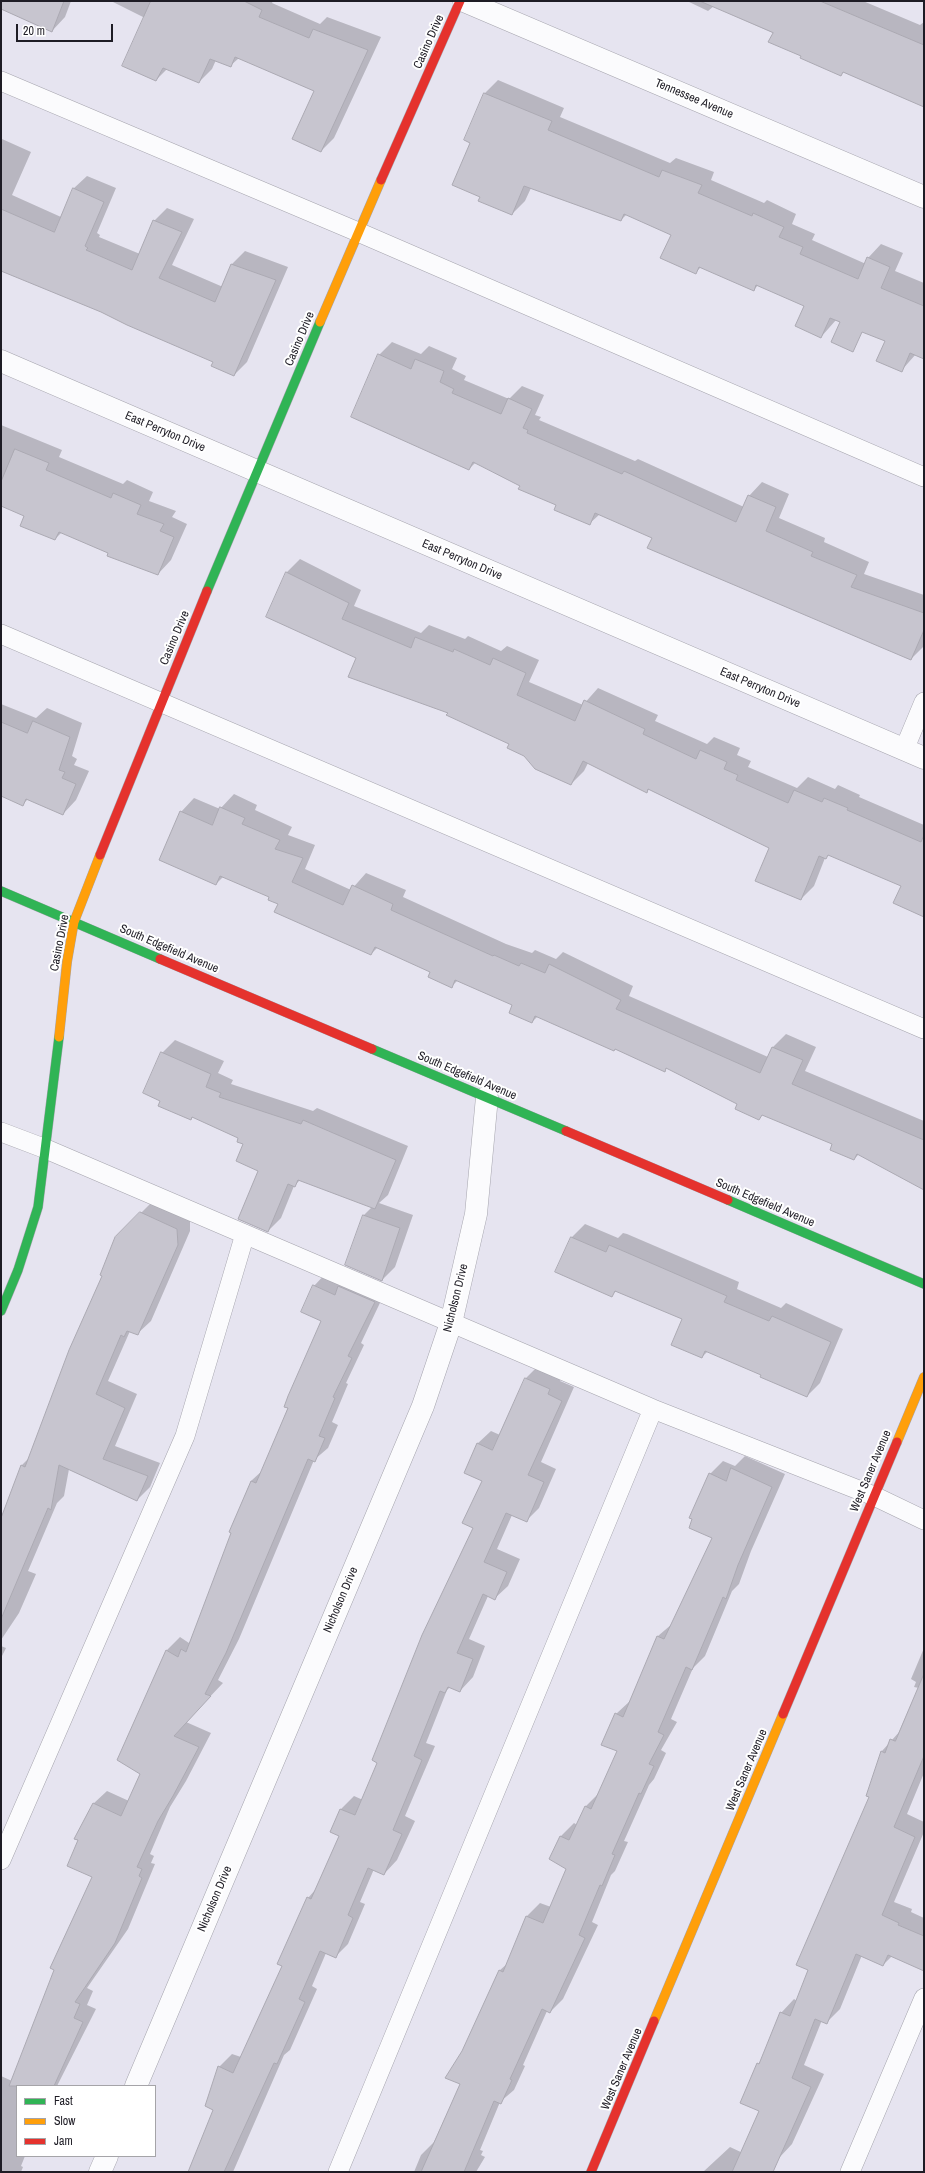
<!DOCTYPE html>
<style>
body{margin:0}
#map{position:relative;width:925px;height:2173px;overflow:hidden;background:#e6e4f0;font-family:"Archivo Narrow",sans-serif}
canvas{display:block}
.frame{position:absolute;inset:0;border:2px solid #1e1c25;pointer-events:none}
.legend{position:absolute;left:16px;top:2085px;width:140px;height:72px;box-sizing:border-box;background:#fff;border:1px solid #a5a4a8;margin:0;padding:5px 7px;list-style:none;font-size:12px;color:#1e1c25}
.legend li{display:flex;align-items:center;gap:8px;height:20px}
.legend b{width:20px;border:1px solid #a5a4a8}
.scale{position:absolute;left:16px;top:24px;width:97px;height:18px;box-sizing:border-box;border:2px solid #1e1c25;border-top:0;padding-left:5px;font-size:12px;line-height:14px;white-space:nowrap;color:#1e1c25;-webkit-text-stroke:3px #fff;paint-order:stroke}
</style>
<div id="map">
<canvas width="925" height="2173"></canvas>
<div class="frame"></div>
<ul class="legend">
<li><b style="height:5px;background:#30b455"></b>Fast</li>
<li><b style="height:5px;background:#ff9f0a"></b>Slow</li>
<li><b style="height:5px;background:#e5322d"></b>Jam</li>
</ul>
<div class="scale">20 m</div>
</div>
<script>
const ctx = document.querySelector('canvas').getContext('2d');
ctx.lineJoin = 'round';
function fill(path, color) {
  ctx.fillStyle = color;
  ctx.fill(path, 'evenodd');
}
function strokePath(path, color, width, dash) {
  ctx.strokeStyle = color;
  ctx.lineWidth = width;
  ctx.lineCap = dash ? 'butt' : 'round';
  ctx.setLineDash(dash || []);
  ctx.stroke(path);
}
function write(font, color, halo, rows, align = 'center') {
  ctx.font = font + ' "Archivo Narrow",sans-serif';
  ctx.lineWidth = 4;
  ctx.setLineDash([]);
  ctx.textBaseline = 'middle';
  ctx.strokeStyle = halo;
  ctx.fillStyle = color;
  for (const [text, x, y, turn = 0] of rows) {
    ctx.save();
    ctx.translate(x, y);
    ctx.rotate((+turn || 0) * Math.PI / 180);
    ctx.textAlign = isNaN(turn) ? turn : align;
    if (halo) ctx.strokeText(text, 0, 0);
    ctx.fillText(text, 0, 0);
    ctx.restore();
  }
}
fill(new Path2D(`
 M29 1H71L65 17 52 31Z
 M111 1H273L272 3 320 24 327 17 381 37 334 138 321 151 315 91 239 58 230 66 216 60 212 69 199 82 167 69 156 80 145 18Z
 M687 1H863L920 25 924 22V106L844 72 841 74 802 55 774 33 714 6 708 11Z
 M498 80 564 108 560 117 670 163 676 158 714 172 711 180 764 203 767 200 796 214 792 224 815 234 812 240 866 264 868 258 881 244 903 253 895 271 924 283V358L916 354 901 371 886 341 836 320 821 337 805 305 758 285 754 290 701 267 695 273 672 234 627 214 621 220 531 188 525 201 512 214 481 197 471 142 485 93Z
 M2 139 31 152 12 195 61 217 73 189 87 176 116 188 97 233 100 235 99 237 140 254 154 221 167 208 194 219 172 265 223 287 232 264 245 251 288 267 247 362 234 375 214 361 101 311 1 270Z
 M392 342 421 354 429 346 457 358 452 369 466 376 464 380 509 399 522 386 544 395 535 415 541 417 539 420 635 461 638 459 744 507 749 496 762 482 789 494 779 518 825 538 824 542 869 562 864 574 924 595V646L911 659 653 537 600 514 589 524 558 505 476 462 469 469 379 355Z
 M1 425 62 450 59 457 123 484 127 480 153 492 149 501 176 511 172 517 187 524 171 560 158 574 62 532 55 539 26 516 1 505Z
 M300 559 361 590 354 606 421 633 429 625 465 639 468 636 501 651 507 646 539 660 529 682 583 705 598 688 658 715 655 721 707 744 714 737 740 748 737 755 751 761 748 767 797 788 808 777 835 789 838 785 860 795 859 797 924 825V916L902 885 830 854 825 858 814 886 801 899 770 848 650 789 647 791 588 763 584 771 571 784 525 755 511 743 449 712 357 657 267 617 287 572Z
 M1 704 36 718 47 708 82 723 72 756 77 759 74 765 89 771 76 800 63 814 28 799 23 804 1 794Z
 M234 794 257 805 255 810 292 827 288 835 315 845 305 869 351 890 366 873 406 890 403 897 506 944 532 953 535 950 556 959 563 952 633 986 629 996 768 1057 773 1047 786 1034 816 1047 805 1071 924 1121V1185L859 1154 854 1159 834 1144 763 1114 759 1118 738 1103 667 1068 664 1070 538 1016 532 1022 514 1005 458 980 451 987 432 972 378 947 371 954 279 904 271 897 224 876 216 884 181 812 194 798 220 809Z
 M175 1040 224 1061 218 1073 233 1080 231 1084 313 1111 317 1108 408 1146 388 1195 379 1203 413 1215 395 1267 382 1280 364 1215 372 1207 300 1180 294 1186 281 1218 268 1231 259 1171 245 1144 240 1138 193 1117 191 1119 162 1100V1053Z
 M154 1200 190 1216V1231L151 1321 137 1334 130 1331 108 1381 137 1394 115 1446 160 1463 150 1487 137 1500 69 1469 64 1496 57 1503 28 1571 36 1574 19 1613 1 1640V1521L22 1465 30 1457 103 1276 116 1238Z
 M585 1224 618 1238 623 1233 627 1234 739 1282 737 1289 781 1308 786 1303 843 1329 820 1383 807 1396 763 1374 708 1351 702 1357 683 1319 617 1290 611 1296 556 1271 572 1237Z
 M327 1272 387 1288 361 1343 364 1345 346 1383 348 1384 332 1422 338 1425 328 1448 314 1460 239 1639 218 1680 223 1683 186 1722 211 1733 186 1781 170 1807 150 1854 154 1856 151 1863 155 1864 128 1929 87 1988 93 1991 87 2005 96 2009 57 2086H17V2156H25L21 2166 23 2167 21 2172H1V2076L12 2081 93 1877V1804L107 1791 129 1801 142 1773 119 1760 167 1650 180 1637 189 1643 191 1640 232 1532 230 1531 251 1481 263 1470 323 1320 314 1286Z
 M539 1365 563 1375 560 1381 574 1387 541 1462 556 1469 539 1508 526 1521 512 1515 497 1549 520 1559 508 1586 494 1599 488 1596 469 1639 485 1646 473 1677 460 1691 450 1687 447 1690 426 1743 435 1746 405 1816 415 1821 397 1860 384 1874 374 1869 360 1902 365 1904 348 1944 335 1957 326 1953 312 1986 317 1989 290 2050 284 2055 233 2172H188L215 2110 219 2067 232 2054 241 2057 283 1965 308 1898 316 1889 340 1835 332 1832 341 1809 354 1796 363 1800 474 1527 483 1480 477 1444 491 1431 500 1435 526 1378Z
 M745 1456 785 1474 751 1551 739 1584 732 1591 705 1656 693 1668 671 1719 677 1722 661 1750 666 1753 654 1779 649 1785 624 1841 628 1842 615 1871 611 1875 592 1922 598 1925 563 1999 550 2012 547 2011 523 2065 525 2066 514 2090 500 2102 480 2150 483 2151 481 2155 485 2157 476 2172H414L421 2155 434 2142 461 2083 463 2051 499 1971 508 1963 527 1916 540 1903 551 1907 567 1869 561 1836 574 1823 577 1825 586 1806 599 1793 618 1751 616 1714 630 1701 658 1636 672 1624 713 1538 710 1474 723 1461 735 1466Z
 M1 1646 6 1648 1 1658Z
 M924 1648V1773L907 1814 924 1822V1832L894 1902 912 1909 911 1912 924 1918V1963L892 1956 883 1965 862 1955 840 2009 827 2022 822 2020 804 2065 824 2074 792 2144 779 2158 760 2111 758 2064 762 2061 781 2013 794 1999 797 2001 871 1797 882 1751 901 1730 919 1688 914 1687 916 1682 911 1679Z
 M730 2147 760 2161 755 2172H703Z`), '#0003');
const building = new Path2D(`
 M1 1H64L52 32 1 9Z
 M151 1H244L262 10 259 17 309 38 313 29 368 50 321 152 292 139 314 91 263 69 235 57 231 67 210 59 199 83 163 68 156 81 122 66Z
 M700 1H820L924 45V107L843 72 841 76 800 58 801 56 768 42 773 33Z
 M484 93 552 121 548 130 659 177 662 170 702 185 698 193 752 216 753 213 784 227 779 237 803 247 800 254 858 279 867 257 890 267 881 288 924 306V359L910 353 902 372 876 361 885 341 862 332 853 352 831 342 840 322 830 318 821 338 795 326 804 306 756 285 754 291 699 267 696 274 660 258 671 235 624 214 621 221 524 186 512 215 478 201 480 197 452 185 470 143 464 140Z
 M73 188 104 202 85 246 88 248 86 250 132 270 153 220 182 232 159 278 215 302 231 264 276 280 234 376 211 366 213 362 127 325 101 312 1 271V209L54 232Z
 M378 354 411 369 415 359 444 371 440 382 454 389 452 393 501 414 508 398 532 409 523 428 528 430 527 433 622 474 624 471 736 522 748 495 776 507 766 531 813 552 811 556 857 575 851 587 924 613V630L911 660 647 548 652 538 595 513 590 525 554 510 556 505 518 489 520 486 473 462 469 470 351 417Z
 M15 449 49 463 46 470 111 498 113 493 141 505 137 514 164 524 160 531 174 537 158 575 107 556 108 553 59 532 55 540 20 526 24 516 1 506V482Z
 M286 572 349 603 342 619 411 648 415 637 453 652 454 649 490 665 493 658 526 673 517 695 575 721 584 700 645 729 643 734 696 759 700 750 727 762 724 769 738 775 736 780 788 803 794 790 822 802 824 798 848 808 847 810 921 842 924 835V917L893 903 901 886 828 855 826 859 819 856 801 900 755 881 769 848 648 789 647 793 583 761 571 785 535 769 524 756 507 748 509 744 446 715 448 713 348 677 356 658 266 617Z
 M33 721 70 737 59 770 65 772 62 778 76 784 63 815 26 799 23 806 1 796V722L27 733Z
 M220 807 245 818 242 824 280 840 275 849 303 858 292 882 343 905 352 885 393 904 391 910 493 956 494 955 519 966 521 963 545 973 549 964 621 1000 616 1009 760 1073 772 1047 803 1060 792 1084 924 1140V1190L857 1154 854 1160 830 1150 832 1144 762 1115 759 1120 735 1109 737 1104 666 1068 665 1072 615 1049 614 1051 535 1016 532 1023 509 1013 512 1005 455 980 452 988 428 977 430 972 375 947 371 955 274 912 278 904 268 900 269 897 220 876 216 885 159 860 180 811 212 825Z
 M161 1052 211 1074 206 1087 221 1093 219 1097 301 1124 303 1120 396 1160 375 1209 298 1180 295 1187 288 1184 268 1232 238 1219 258 1171 236 1161 243 1144 237 1142 238 1138 192 1117 191 1120 158 1106 160 1101 143 1093Z
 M140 1212 177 1229 178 1245 138 1335 127 1331 124 1337 121 1335 96 1394 125 1408 103 1459 148 1476 137 1501 59 1465 51 1510 48 1508 1 1619V1518L21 1465 25 1467 69 1350 102 1276 100 1275 115 1237Z
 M363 1215 400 1228 382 1281 345 1265Z
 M571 1237 606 1252 609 1245 614 1247 727 1296 724 1302 769 1321 772 1316 831 1342 807 1397 760 1377 761 1375 705 1351 702 1358 671 1345 682 1319 615 1291 612 1297 555 1272Z
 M313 1285 335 1295 338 1286 375 1302 348 1356 352 1358 333 1397 335 1398 319 1436 325 1438 315 1462 308 1459 226 1653 205 1694 211 1696 174 1736 199 1747 173 1796 158 1821 137 1867 142 1869 139 1876 142 1878 115 1943 75 2002 80 2004 74 2018 83 2022 54 2086H9L54 1970 50 1968 92 1877 67 1866 78 1840 74 1839 93 1803 121 1816 140 1774 117 1760 166 1650 178 1657 181 1649 186 1652 231 1533 229 1532 251 1481 256 1483 288 1408 284 1407 288 1396 321 1321 301 1312Z
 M525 1378 550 1389 548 1394 562 1401 528 1475 544 1482 527 1522 506 1513 484 1562 507 1572 495 1600 483 1594 457 1653 473 1659 460 1692 448 1687 445 1693 440 1691 414 1756 422 1760 393 1830 402 1834 384 1875 368 1868 348 1915 353 1918 336 1958 320 1951 299 1999 305 2002 277 2064 274 2063 224 2172H188L213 2110 205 2106 218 2066 233 2073 282 1966 277 1964 307 1897 311 1899 339 1836 330 1832 340 1809 355 1815 377 1763 372 1760 422 1635 473 1528 462 1523 482 1481 464 1473 477 1443 492 1450Z
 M731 1468 772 1487 738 1565 726 1599 723 1597 692 1670 686 1667 658 1732 664 1735 649 1764 654 1766 641 1794 639 1793 612 1854 615 1855 602 1886 600 1885 579 1935 585 1938 550 2013 542 2009 510 2079 512 2080 501 2104 494 2101 464 2172H421L460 2084 445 2078 462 2051 499 1970 503 1972 526 1916 543 1923 566 1869 549 1859 560 1836 569 1840 585 1806 591 1809 617 1751 601 1745 615 1713 623 1717 657 1636 664 1639 712 1538 689 1528 692 1519 689 1518 709 1473 726 1481Z
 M924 1674V1756L894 1827 915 1837 882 1915 899 1923 898 1925 924 1936V1971L888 1955 883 1966 856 1954 827 2024 815 2019 792 2078 811 2087 773 2172H732L759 2111 740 2103 757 2063 759 2064 780 2012 790 2016 808 1970 796 1965 869 1797 866 1796 881 1751 885 1753 890 1739 895 1741Z`);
fill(building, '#c7c5cf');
strokePath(building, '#aba9b2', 1);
const lane = new Path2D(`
 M1 81 358 232 924 477
 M1 634 924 1029
 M904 750 924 702
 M1 1132 46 1149 653 1409 874 1496 924 1520
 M1 1860 185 1436 245 1234
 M338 2172 653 1409
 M850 2172 924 1998`);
const street = new Path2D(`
 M464 1 924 197
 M1 361 924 758
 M136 2086 423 1406 451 1323 476 1214 487 1097
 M100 2172 107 2156`);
const fast = new Path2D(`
 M207 591 320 322
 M1 891 160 959
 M372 1049 566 1131
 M728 1200 924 1284
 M1 1311 18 1270 38 1207 59 1037`);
const slow = new Path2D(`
 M320 322 381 180
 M59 1037 67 962 74 922 100 855
 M897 1442 924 1377
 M654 2021 783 1714`);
const jam = new Path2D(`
 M381 180 460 1
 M100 855 207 591
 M160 959 372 1049
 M566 1131 728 1200
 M783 1714 897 1442
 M591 2172 654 2021`);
strokePath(lane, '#a5a4ad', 20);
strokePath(street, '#a5a4ad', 23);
strokePath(fast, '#a5a4ad', 10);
strokePath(slow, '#a5a4ad', 10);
strokePath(jam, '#a5a4ad', 10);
strokePath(lane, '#fbfbfd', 19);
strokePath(street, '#fbfbfd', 22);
strokePath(fast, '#30b455', 9);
strokePath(slow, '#ff9f0a', 9);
strokePath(jam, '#e5322d', 9);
write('12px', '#1e1c25', '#fff', [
 ["Casino Drive",429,42,-66],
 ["Tennessee Avenue",694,99,23],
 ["Casino Drive",300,339,-67],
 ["East Perryton Drive",165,432,23],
 ["East Perryton Drive",462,560,23],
 ["Casino Drive",175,638,-67],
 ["East Perryton Drive",760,688,23],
 ["Casino Drive",60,943,-79],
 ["South Edgefield Avenue",169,949,23],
 ["South Edgefield Avenue",467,1076,23],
 ["South Edgefield Avenue",765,1203,23],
 ["Nicholson Drive",456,1298,-76],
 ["West Saner Avenue",871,1471,-67],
 ["Nicholson Drive",341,1600,-67],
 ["West Saner Avenue",747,1770,-67],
 ["Nicholson Drive",215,1899,-67],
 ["West Saner Avenue",622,2069,-67]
]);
</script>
